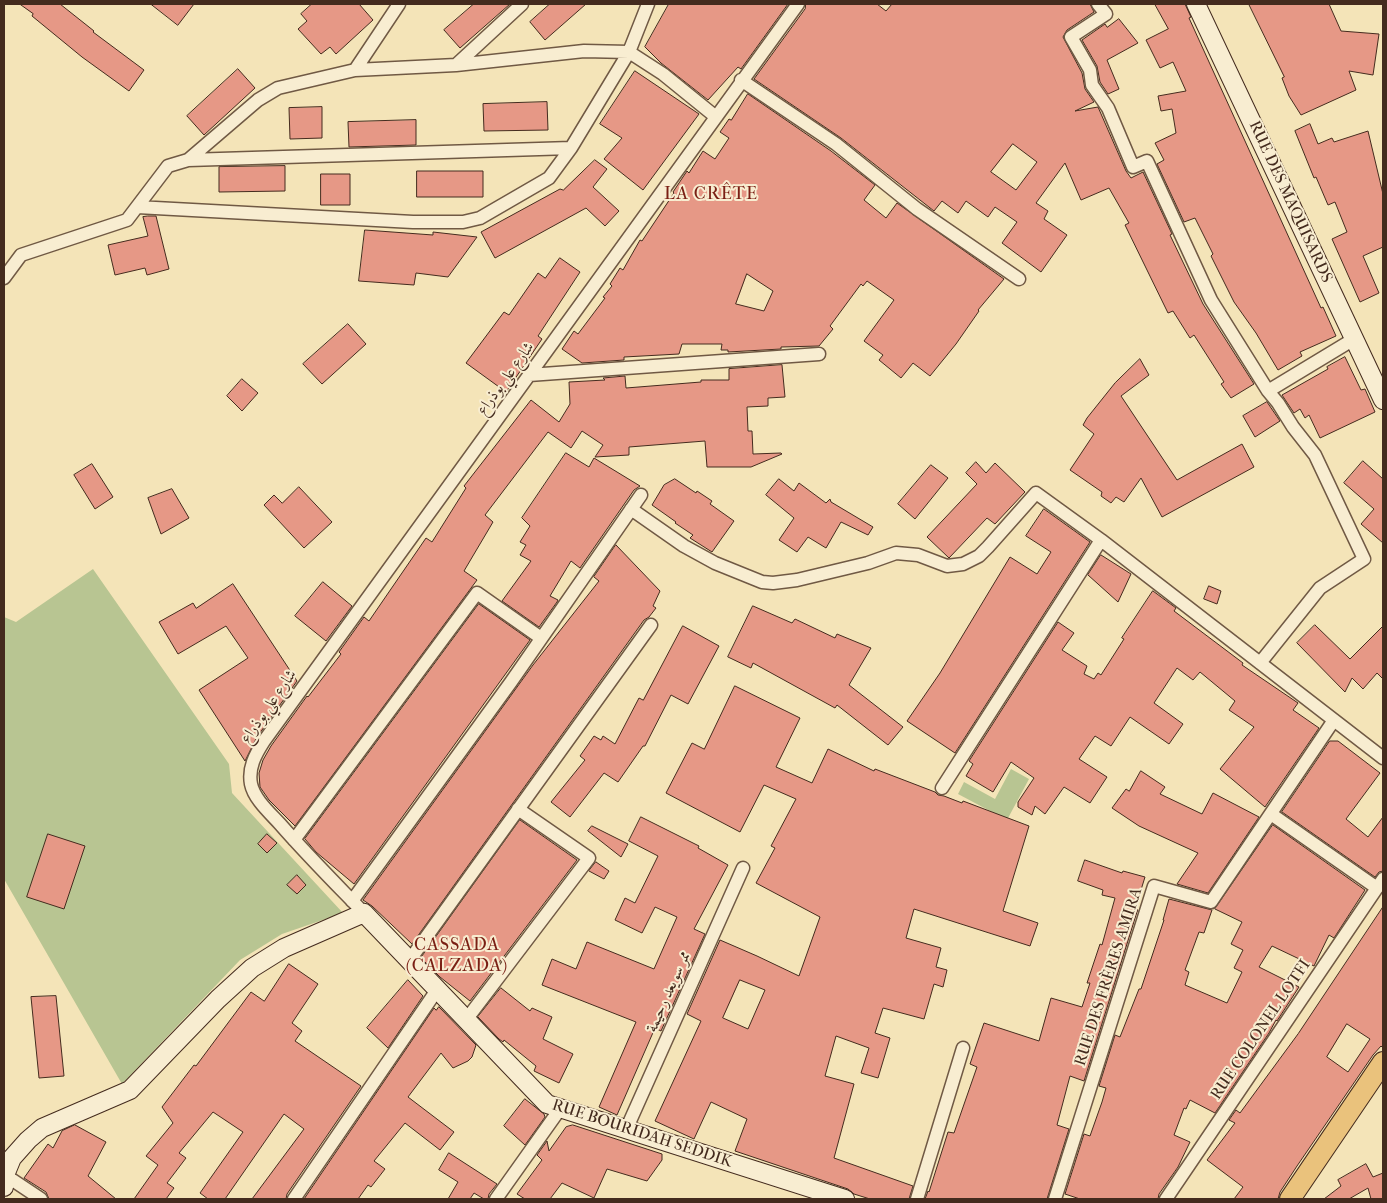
<!DOCTYPE html>
<meta charset="utf-8">
<style>
body{margin:0}
#map{position:relative;width:1387px;height:1203px;overflow:hidden;background:#f4e4b8;font-family:"IM FELL French Canon",serif}
canvas{display:block}
.frame{position:absolute;inset:0;border:5px solid #442b1e;pointer-events:none}
</style>
<div id="map">
<canvas width="1387" height="1203"></canvas>
<div class="frame"></div>
</div>
<script>
const ctx = document.querySelector('canvas').getContext('2d');
ctx.lineJoin = 'round';
function fill(path, color) {
  ctx.fillStyle = color;
  ctx.fill(path, 'evenodd');
}
function strokePath(path, color, width, dash) {
  ctx.strokeStyle = color;
  ctx.lineWidth = width;
  ctx.lineCap = dash ? 'butt' : 'round';
  ctx.setLineDash(dash || []);
  ctx.stroke(path);
}
function write(font, color, halo, rows, align = 'center') {
  ctx.font = font + ' "IM FELL French Canon",Amiri,serif';
  ctx.lineWidth = 4;
  ctx.setLineDash([]);
  ctx.textBaseline = 'middle';
  ctx.strokeStyle = halo;
  ctx.fillStyle = color;
  for (const [text, x, y, turn = 0] of rows) {
    ctx.save();
    ctx.translate(x, y);
    ctx.rotate((+turn || 0) * Math.PI / 180);
    ctx.textAlign = isNaN(turn) ? turn : align;
    if (halo) ctx.strokeText(text, 0, 0);
    ctx.fillText(text, 0, 0);
    ctx.restore();
  }
}
fill(new Path2D(`
 M93 569 229 764 232 793 343 913 282 934 240 960 122 1084 4 879V617L16 622Z
 M1011 769 1029 779 1007 820 958 794 964 782 995 799Z`), '#b8c592');
const building = new Path2D(`
 M20 4H60L94 31 93 32 144 70 129 91 82 57 32 16 33 14Z
 M151 4H194L178 25Z
 M312 4H359L373 20 336 54 330 47 321 54 298 29 307 21 301 14Z
 M474 4H510L460 48 444 30Z
 M550 4H586L545 40 530 22Z
 M669 4H788L741 69 738 67 708 100 661 63 645 47Z
 M806 4H877L886 11 892 4H1090L1094 12 1067 30 1063 37 1082 73 1085 89 1094 102 1075 111 1098 107 1126 171 1131 178 1143 172 1172 234 1170 235 1203 304 1254 384 1231 398 1221 384 1224 382 1194 335 1190 338 1173 311 1168 313 1125 225 1129 223 1109 188 1081 200 1065 163 1036 203 1048 211 1044 219 1067 235 1041 272 1002 243 1017 222 995 207 988 217 966 201 958 213 942 201 934 211 841 138 754 79 805 9ZM1013 144 1037 162 1016 190 991 172Z
 M1155 4H1185L1191 17 1189 18 1321 308 1323 307 1336 336 1300 352 1302 356 1278 370 1256 333 1234 302 1211 256 1213 254 1195 218 1184 222 1157 164 1164 160 1155 143 1176 133 1172 109 1161 111 1158 96 1186 91 1173 62 1160 68 1146 40 1168 29Z
 M1249 4H1329L1341 31 1379 34 1373 75 1349 71 1356 90 1301 115 1289 96 1282 78 1284 77Z
 M1119 19 1138 43 1107 60 1119 89 1108 94 1100 82 1097 66 1082 40 1105 24 1107 27Z
 M238 69 255 88 204 135 187 116Z
 M635 71 699 114 643 190 604 159 622 138 600 124Z
 M748 94 831 151 875 185 864 200 886 218 897 203 1004 279 978 310 979 311 956 344 930 376 913 363 901 378 879 360 883 355 864 341 894 300 867 281 863 286 861 284 830 326 833 329 819 346 781 347V349L728 352V350H721L722 344H682L679 354 624 357V360L582 363 562 349 574 331 578 334 605 298 603 297 612 286 610 284 620 268 623 270 640 240 642 241 674 193 673 192 687 171 689 173 703 151 715 159 729 138 720 132 729 119 731 120ZM747 274 773 291 764 311 736 304Z
 M547 102 548 130 484 131 483 104Z
 M322 107V138L290 139 289 108Z
 M416 120V145L349 147 348 122Z
 M1310 124 1318 144 1332 138 1334 142 1368 131 1383 194V247L1363 256 1379 293 1360 302 1332 239 1347 232 1335 202 1328 205 1316 177 1314 178 1295 131Z
 M595 160 607 169 593 187 619 211 605 226 586 208 495 258 481 232 560 189 563 190Z
 M285 166V191L219 192V167Z
 M417 171H483V197H417Z
 M321 174H350V205H321Z
 M148 216H156L169 269 147 275 145 268 115 275 108 245 148 236 143 217Z
 M365 230 433 235V232L477 237 448 277 416 273 414 285 359 281Z
 M560 258 580 272 538 336 542 339 506 392 466 363 504 312 509 315 538 273 545 278Z
 M348 324 366 344 322 384 303 364Z
 M1345 357 1361 390 1365 389 1375 412 1320 438 1309 415 1305 418 1300 409 1294 413 1282 395 1328 369 1327 367Z
 M1140 359 1149 375 1121 396 1177 480 1242 444 1254 467 1162 517 1141 478 1124 502 1116 497 1111 503 1101 496 1102 492 1070 470 1094 434 1083 425 1087 418 1115 383Z
 M782 365 785 397 768 398V406L747 407 748 431H752L753 454 781 453 782 454 751 467H707L705 441 629 447V455L595 457 603 445 582 431 571 448 548 432 485 515 493 522 464 571 477 580 295 826 269 800 260 787 259 773 263 760 271 746 307 696 308 697 341 654 339 652 364 617 369 621 426 538 432 542 466 488 464 486 531 400 559 422 570 404 569 382 605 380 603 378 625 376 626 388 701 382V380H729V369Z
 M242 379 258 393 242 411 227 396Z
 M1267 402 1280 421 1255 437 1243 416Z
 M566 453 589 467 594 458 640 486 634 490 580 568 571 561 550 596 558 600 557 602 539 627 502 601 531 561 520 555 526 545 520 542 530 526 522 518Z
 M1363 461 1383 479V543L1361 524 1374 509 1344 483Z
 M976 462 986 473 995 463 1025 492 995 524 987 518 949 558 927 537 977 484 966 473Z
 M92 464 113 497 95 509 74 475Z
 M931 465 948 478 915 519 898 504Z
 M675 479 696 493 697 491 712 501 710 504 734 521 712 552 690 538 693 535 675 523 676 522 652 505 664 485Z
 M779 479 794 491 799 483 826 503 830 499 831 502 873 527 868 535 841 522 826 548 808 537 797 552 779 540 794 518 766 495Z
 M299 487 332 522 304 548 264 505 274 495 282 503Z
 M172 489 189 518 161 534 148 498Z
 M1044 509 1090 542 955 753 907 721 940 673 1010 557 1037 574 1051 552 1026 536Z
 M616 545 660 591 653 606 656 608 649 617 644 620 412 944 372 906 363 900 533 665 599 581 594 577Z
 M1101 555 1131 574 1118 602 1088 575Z
 M323 582 352 606 326 641 295 616Z
 M233 584 297 681 257 737 245 761 199 690 248 658 226 626 178 654 159 622 193 603 196 608Z
 M1209 586 1221 591 1217 604 1204 599Z
 M1153 591 1176 608 1174 611 1243 663 1242 665 1298 703 1293 710 1319 728 1265 807 1220 769 1254 727 1229 710 1235 701 1200 672 1193 680 1177 668 1154 703 1183 724 1169 744 1130 717 1111 746 1095 736 1079 759 1107 777 1090 803 1064 787 1045 814 1035 806 1032 815 1018 807V802L1034 778 1011 762 993 792 966 776 973 764 969 761 1058 622 1074 633 1062 650 1087 666 1084 674 1094 679 1098 673 1101 675 1124 639 1122 638Z
 M479 604 530 640 354 884 316 852 305 839Z
 M753 606 792 623 795 619 835 638 837 634 871 648 849 685 903 727 888 745 837 705 835 708 753 663 751 668 728 657Z
 M1315 625 1350 659 1383 626V679L1377 673 1363 689 1352 678 1345 692 1297 643Z
 M683 626 719 646 688 704 671 695 645 746H643L618 782 604 773 570 817 551 802 585 760 580 756 594 736 601 740 603 736 615 744 639 698 643 700Z
 M735 686 800 718 776 767 812 783 828 749 874 771 875 769 935 792 938 795 944 796 962 803 963 801 1029 826 1003 911 1038 923 1030 946 914 909 906 938 941 948 936 967 947 970 943 987 934 984 924 1019 883 1008 875 1033 890 1038 878 1078 861 1073 869 1048 836 1036 825 1076 854 1084 834 1158 913 1186 909 1199H870L854 1194 848 1189 735 1151 747 1119 711 1102 694 1139 655 1121 701 1021 687 1014 720 940 757 956 799 976 820 917 756 883 775 848 771 846 796 799 764 785 740 832 666 793 692 743 704 749ZM740 980 765 990 748 1029 723 1018Z
 M1330 741H1338L1380 773 1346 819 1368 837 1383 817V871L1379 872 1375 877 1282 812Z
 M1141 771 1165 787 1160 794 1202 814 1213 793 1259 817 1208 893 1177 884 1198 853 1139 826 1112 808 1126 789 1129 791Z
 M641 817 699 846 698 848 728 865 694 929 705 934 661 1031 655 1028 617 1115 599 1107 636 1022 542 985 552 959 576 969 587 942 654 969 677 917 655 907 642 933 615 920 625 898 635 903 658 856 629 841Z
 M520 820 577 860 470 1001 440 977 421 958Z
 M1273 825 1365 890 1334 938 1329 935 1314 966 1272 946 1259 967 1299 987 1277 1021 1276 1020 1269 1033 1215 1113 1190 1100 1186 1109 1184 1108 1174 1135 1190 1142 1178 1167 1159 1194 1158 1199H1080L1065 1194 1084 1134 1090 1136 1102 1102 1106 1088 1099 1086 1115 1035 1120 1037 1139 989H1141L1164 920H1163L1169 899 1212 910 1204 933 1199 932 1185 970 1189 972 1185 985 1227 1003 1242 972 1234 968 1243 950 1231 944 1242 922 1215 909Z
 M592 826 628 844 621 857 588 831Z
 M48 834 85 846 64 909 27 897Z
 M267 834 277 843 267 853 258 844Z
 M1085 860 1122 873 1123 871 1145 877 1135 909 1138 910 1137 912 1084 1081 1070 1076 1057 1125 1069 1129 1047 1199H925L928 1191 929 1192 948 1132 954 1133 977 1067 970 1064 984 1023 1039 1041 1051 998 1082 1007 1090 983H1087L1100 944 1102 945 1115 898 1102 895 1103 890 1078 881Z
 M596 862 609 871 604 879 589 871Z
 M297 875 306 885 297 894 287 885Z
 M1383 907V1048L1381 1046 1373 1055 1297 1166 1280 1192 1278 1199H1234L1243 1187 1207 1160 1235 1123 1229 1120 1236 1110 1240 1113 1298 1034ZM1347 1024 1370 1039 1348 1072 1327 1057Z
 M289 964 318 984 292 1023 302 1031 295 1041 361 1086 287 1194 286 1199H252L304 1129 284 1114 225 1199H208L200 1193 243 1132 213 1112 179 1153 186 1158 167 1183 174 1188 166 1199H134L158 1165 146 1156 173 1123 162 1107 194 1065 196 1066 251 992 264 1001Z
 M408 980 423 996 388 1048 367 1028Z
 M501 988 530 1011 532 1008 552 1017 543 1039 573 1054 559 1083 534 1071 536 1066 504 1040 503 1042 499 1039 478 1017Z
 M56 996 64 1076 39 1078 31 997Z
 M439 1007 476 1045 472 1057 468 1061 453 1068 441 1053 408 1097 454 1132 440 1150 405 1123 374 1161 385 1169 371 1187 368 1185 358 1199H304L434 1008 436 1010Z
 M525 1099 544 1114 545 1117 525 1145 504 1126Z
 M75 1125 106 1142 88 1176 116 1199H49L46 1192 24 1178 48 1144 53 1148 62 1131Z
 M573 1125 662 1154V1160L647 1181 607 1169 594 1198 562 1183 550 1199H525L517 1194 542 1160 537 1155 547 1141 549 1151 566 1127Z
 M449 1153 497 1184 489 1194 488 1199H484L474 1193 470 1199H448L458 1182 439 1170Z
 M1366 1164 1373 1177 1383 1173V1199H1371L1368 1188 1349 1199H1324L1341 1186 1338 1180Z`);
fill(building, '#e69886');
strokePath(building, '#442b1e', 1);
const street = new Path2D(`
 M1098 4 1106 14 1071 37 1090 70 1092 85 1108 108 1133 167 1147 161 1211 300 1268 391 1278 403 1293 427 1315 455 1364 559 1320 588 1260 663
 M456 65 522 4
 M355 70 399 4
 M741 80 836 144 917 209 1019 279
 M188 160 571 148
 M137 207 413 222H463L480 218 549 178 571 148 629 52 648 4
 M4 278 21 255 127 220 168 166 188 160 258 100 278 88 355 70 456 65 584 51 629 52 663 74 716 117
 M529 375 819 354
 M1268 391 1354 339
 M631 509 684 546 715 563 762 582 773 583 797 580 868 563 896 553 918 555 947 566 963 564 979 556 988 547 1036 493 1101 540 1383 758
 M942 788 1101 540
 M1271 814 1377 888
 M294 840 477 593 541 638
 M352 901 511 682 641 495
 M364 913C336 884 307 855 280 824 270 813 254 799 251 784 248 768 255 755 264 741L798 4
 M409 961 651 625
 M466 1020 589 858 518 809
 M626 1130 743 868
 M5 1175 41 1199
 M294 1199 437 990
 M496 1199 560 1109
 M917 1199 963 1048
 M1055 1199 1154 886 1211 902 1334 720
 M1166 1199 1383 879`);
const secondary = new Path2D(`
 M1196 4 1383 400
 M4 1187 5 1175 12 1158 28 1140 42 1128 130 1090 218 999 252 968 284 948 364 913 547 1104 845 1199`);
const primary = new Path2D(`
 M1290 1199 1383 1062`);
strokePath(street, '#705944', 15);
strokePath(secondary, '#442b1e', 20);
strokePath(primary, '#442b1e', 22);
strokePath(street, '#f8edd1', 12);
strokePath(secondary, '#f8edd1', 18);
strokePath(primary, '#eac27c', 20);
write('16px', '#442b1e', '#f8edd1', [
 ["RUE DES MAQUISARDS",1290,202,65],
 ["شارع علي بوذراع",506,379,-54],
 ["شارع علي بوذراع",269,707,-55],
 ["RUE DES FRÈRES AMIRA",1109,977,-72],
 ["ممر سويعد رحيمة",669,992,-66],
 ["RUE COLONEL LOTFI",1261,1030,-56],
 ["RUE BOURIDAH SEDDIK",642,1134,18]
]);
ctx.letterSpacing = '1px';
write('18px', '#7a1f14', '#f8edd1', [
 ["LA CRÊTE",711,195],
 ["CASSADA",457,946],
 ["(CALZADA)",457,967]
]);
ctx.letterSpacing = '0px';
</script>
